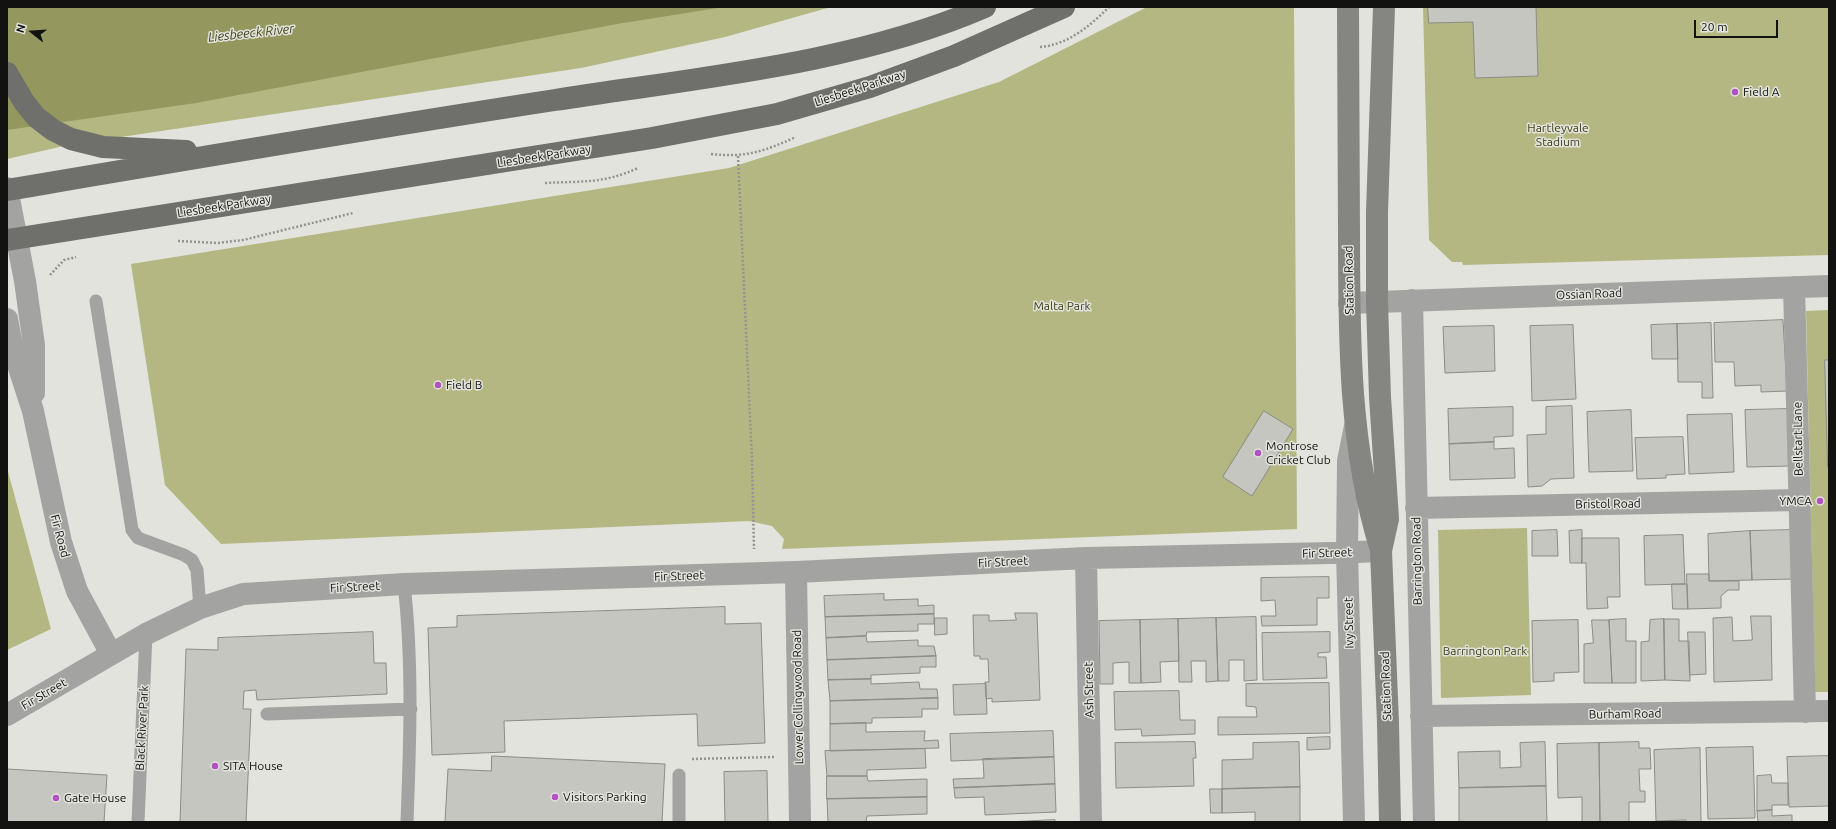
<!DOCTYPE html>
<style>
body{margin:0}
#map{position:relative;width:1836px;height:829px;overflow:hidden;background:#e2e3dc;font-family:Ubuntu,sans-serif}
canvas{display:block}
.frame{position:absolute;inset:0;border:8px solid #121210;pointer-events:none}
.north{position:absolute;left:12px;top:12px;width:40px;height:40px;-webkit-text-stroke:3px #e2e3dc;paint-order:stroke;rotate:287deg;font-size:11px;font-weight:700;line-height:16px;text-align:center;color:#121210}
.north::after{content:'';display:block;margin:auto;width:14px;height:18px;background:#121210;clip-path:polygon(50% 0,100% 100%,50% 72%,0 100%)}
.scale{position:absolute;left:1694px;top:20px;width:84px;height:18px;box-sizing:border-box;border:2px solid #121210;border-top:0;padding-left:5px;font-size:12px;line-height:14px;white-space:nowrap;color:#121210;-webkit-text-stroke:3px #e2e3dc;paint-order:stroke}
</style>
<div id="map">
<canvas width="1836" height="829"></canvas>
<div class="frame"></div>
<div class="north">N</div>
<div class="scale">20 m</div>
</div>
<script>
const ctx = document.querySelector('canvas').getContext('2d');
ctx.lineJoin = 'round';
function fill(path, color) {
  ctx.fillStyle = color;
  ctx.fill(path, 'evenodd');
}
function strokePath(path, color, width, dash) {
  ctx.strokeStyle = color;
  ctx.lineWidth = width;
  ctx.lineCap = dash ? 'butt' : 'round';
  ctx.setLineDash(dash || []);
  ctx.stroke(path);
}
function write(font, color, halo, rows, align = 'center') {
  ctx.font = font + ' Ubuntu,sans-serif';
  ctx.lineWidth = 3;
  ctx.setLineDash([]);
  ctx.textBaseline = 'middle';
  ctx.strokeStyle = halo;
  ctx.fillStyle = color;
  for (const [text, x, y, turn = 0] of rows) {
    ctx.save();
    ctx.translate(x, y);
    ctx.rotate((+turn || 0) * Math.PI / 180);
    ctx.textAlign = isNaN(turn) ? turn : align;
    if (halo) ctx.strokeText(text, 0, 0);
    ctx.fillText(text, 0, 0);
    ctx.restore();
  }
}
fill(new Path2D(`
 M7 7H831L725 37 581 68 68 145 7 159Z
 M1147 7H1294L1297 529 782 549 784 539 772 526 749 521 221 544 165 485 131 264 729 168 999 82Z
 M1423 7H1829V255L1463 265 1462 262H1452L1429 240Z
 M1829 310V692H1815L1806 311Z
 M7 468 51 629 7 650Z
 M1527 528 1531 695 1441 698 1438 530Z`), '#b4b781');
fill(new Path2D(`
 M7 7H724L617 24 196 103 7 130Z`), '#94975e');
const building = new Path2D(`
 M1428 7H1536L1538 76 1475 78 1473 22 1429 23Z
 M1783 320 1787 391 1761 392V385L1735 386 1734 362H1715L1714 323Z
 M1711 323 1713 398H1702V382H1678L1677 324Z
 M1677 324 1678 359H1652L1651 325Z
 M1573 325 1576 399 1532 401 1530 326Z
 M1494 326 1495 371 1445 373 1443 327Z
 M1825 360H1829V467H1828Z
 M1572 406 1574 478 1551 479 1542 486 1528 487 1527 435 1546 434V407Z
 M1513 407V436L1494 437V442L1449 444 1448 409Z
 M1788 409 1790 466 1747 467 1745 410Z
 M1631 410 1633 471 1589 472 1587 412Z
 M1264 411 1293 429 1252 496 1223 477Z
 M1732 414 1734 472 1689 474 1687 415Z
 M1683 437 1685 474 1666 475V478L1637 479 1635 438Z
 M1494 442V449L1514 448 1515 478 1450 480 1449 444Z
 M1557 530 1558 556H1532V531Z
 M1582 530V563H1570L1569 531Z
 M1792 530 1793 579 1752 580 1750 531Z
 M1750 531 1752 580 1709 581 1708 534Z
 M1683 535 1685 584 1645 585 1644 536Z
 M1582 538H1619L1620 597H1607L1608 608 1587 609 1586 563H1582Z
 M1687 574H1709V581H1739V590H1728L1721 596V608L1688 609Z
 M1329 577V598H1317V625L1262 626 1261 616H1276L1275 600 1261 601V578Z
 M1672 584H1687L1688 609H1673Z
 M884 594V600L918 599V606L934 605V614L825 617 824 596Z
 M725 607V624L761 623 765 743 698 746 697 714 504 721 505 752 432 755 428 628 457 627V616Z
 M1015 613H1037L1040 700 992 702V698L986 699 985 682H989L988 659H980V656H974L973 615H989V621L1016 620Z
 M934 614V624H918V631L867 632 866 636 826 638 825 617Z
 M1751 616H1771L1772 680 1714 682 1713 618 1732 617 1733 641 1752 640Z
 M1256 617 1257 680 1244 681V660H1229V681H1218L1216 618Z
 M935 618H947V634L935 635Z
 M1216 618 1218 681 1206 682V661H1191L1192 682H1179L1178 619Z
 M1178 619 1179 661 1160 662 1161 682 1141 683 1140 620Z
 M1626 619V641H1636V683H1612L1609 620Z
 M1664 619H1679V641H1689L1690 681 1665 680Z
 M1664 619 1665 680 1641 681V642L1649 641 1650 620Z
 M1140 620 1141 683H1129V662L1113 663V684H1100L1099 621Z
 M1578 620 1579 672 1554 673V681L1533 682 1532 621Z
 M1592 620H1609L1612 683H1584V644L1593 643Z
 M373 632 374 663H386L387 694 257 700 256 690 244 691 243 709H251L246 822H180L186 649 218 650V638Z
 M1330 632V652L1318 653V657H1326L1327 678 1263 680 1262 633Z
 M1688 632H1705L1706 674 1690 675Z
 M866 636 867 642 918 640V646H934L936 656 827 660 826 638Z
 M936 656V667H920V673L871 675V679L828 680 827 660Z
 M871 679V684L919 682 920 689H937L938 698 830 701 828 680Z
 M1329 683 1330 733 1218 735V717H1257L1256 707 1246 706V684Z
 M986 684 987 714 954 715 953 685Z
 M1179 691 1180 720H1195V734L1142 736 1141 729 1115 730 1114 692Z
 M938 698V709H922V717L872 718V723L830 724V701Z
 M866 723V732L925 731 924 741 938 740 939 748 830 751V724Z
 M1053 731 1054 757 951 761 950 734Z
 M1330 737V749L1307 750V738Z
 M1195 742 1196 758H1193L1194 786 1116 788 1115 743Z
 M1299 742 1300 787 1222 789V760L1253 759V743Z
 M1545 742 1546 786 1459 788 1458 752 1500 751V768L1521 767 1520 743Z
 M1639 742V748H1650L1651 769H1639L1640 791H1645V802H1629V822H1600L1599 743Z
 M1599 743 1600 822H1582V797L1558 798 1557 744Z
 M1753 747 1755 818 1708 819 1706 748Z
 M1700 748 1701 822H1686V820L1656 821 1654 750Z
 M925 749 926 768 867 770V776H827L825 751Z
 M492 756 665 764 662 822H445L448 769 491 771Z
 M1829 756V806L1789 807 1787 757Z
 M1054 757 1055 784 954 788 953 779 984 778 983 759Z
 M7 769 107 775 104 822H7Z
 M767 771 768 822H725L724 772Z
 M1771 775 1772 783H1788V805H1772V810L1757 811V776Z
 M827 776H867L868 781 927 779V797L827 799Z
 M1055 784 1056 812 985 815 984 797 955 798 954 788Z
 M1546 786 1547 822H1459V788Z
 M1300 787V822H1255V812L1222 813V789Z
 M1210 789H1222V813H1211Z
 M927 797V814L867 816 866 822H828L827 799Z
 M1772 810V816L1792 815V822H1758L1757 811Z
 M1055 820V822H1007Z`);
fill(building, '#c5c6bf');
strokePath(building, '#8c8c86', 1);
strokePath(new Path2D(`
 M1040 47C1068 45 1091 25 1109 7
 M711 154C747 158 764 151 796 137
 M738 156 752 460 754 549
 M545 183C582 181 603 184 638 168
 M178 241 218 243 243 240 353 213
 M50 275 64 260 76 257
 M692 759 775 757`), '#93948f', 2.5, [2, 2]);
strokePath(new Path2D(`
 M96 301 132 530 138 538 184 555 192 560 197 570 200 608
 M404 584C413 663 410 743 407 822
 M267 714 411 709
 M138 822 146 634
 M679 822V775`), '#a3a4a1', 13);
strokePath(new Path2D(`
 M7 188 25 281 34 345V393
 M1794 287 1805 712
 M1412 300 1424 822
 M1349 303 1829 286
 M7 319 12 346 33 411 61 542 77 591 111 654
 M1416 508 1799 500
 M1086 558 1091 822
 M796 572 800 822
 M7 715 146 634 200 608 243 594 404 584 796 572 1086 558 1332 553 1381 551
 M1421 716 1829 711
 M1354 822 1347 552 1348 461 1355 426`), '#a3a4a1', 22);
strokePath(new Path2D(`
 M1348 7C1348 83 1348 159 1349 234 1349 339 1349 449 1381 550
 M1384 7 1377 212V302L1380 397 1388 519 1381 551 1388 723 1390 822`), '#858581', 22);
strokePath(new Path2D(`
 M7 73 24 102 36 117 53 130 71 139 103 147 186 151
 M7 190C190 159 372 128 555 100 695 78 854 64 985 7
 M7 240 652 138 777 114 870 87 954 56 1064 7`), '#6f706b', 22);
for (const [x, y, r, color] of [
 [1735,92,4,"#ae53bf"],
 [438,385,4,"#ae53bf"],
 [1258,453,4,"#ae53bf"],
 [1820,501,4,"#ae53bf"],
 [215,766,4,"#ae53bf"],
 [555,797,4,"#ae53bf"],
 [56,798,4,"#ae53bf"]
]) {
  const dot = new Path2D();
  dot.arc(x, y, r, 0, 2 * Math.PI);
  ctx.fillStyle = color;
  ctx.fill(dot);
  strokePath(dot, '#e2e3dc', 1.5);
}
write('12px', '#121210', '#e2e3dc', [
 ["Liesbeek Parkway",860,88,-18],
 ["Liesbeek Parkway",544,156,-9],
 ["Liesbeek Parkway",224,206,-9],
 ["Station Road",1349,280,-91],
 ["Ossian Road",1589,294,-2],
 ["Bellstart Lane",1798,439,-91],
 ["Bristol Road",1608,504,-1],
 ["Fir Road",60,536,75],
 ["Fir Street",1327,553,-2],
 ["Barrington Road",1417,561,-91],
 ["Fir Street",1003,562,-3],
 ["Fir Street",679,576,-2],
 ["Fir Street",355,587,-3],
 ["Ivy Street",1349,623,-91],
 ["Station Road",1386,686,-92],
 ["Ash Street",1089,690,-91],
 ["Fir Street",44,694,-30],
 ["Lower Collingwood Road",798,697,-91],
 ["Burham Road",1625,714,-1],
 ["Black River Park",142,728,-87]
]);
write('12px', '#121210', '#e2e3dc', [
 ["Field A",1743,92],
 ["Field B",446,385],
 ["Montrose",1266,446],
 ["Cricket Club",1266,460],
 ["YMCA",1812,501,"right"],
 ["SITA House",223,766],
 ["Visitors Parking",563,797],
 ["Gate House",64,798]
], 'left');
write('12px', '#414216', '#e2e3dc', [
 ["Hartleyvale",1558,128],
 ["Stadium",1558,142],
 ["Malta Park",1062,306],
 ["Barrington Park",1485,651]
]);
write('italic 13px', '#424417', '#e2e3dc', [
 ["Liesbeeck River",251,33,-6]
]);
</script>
